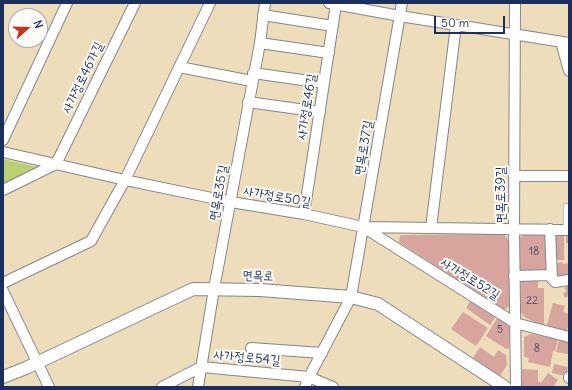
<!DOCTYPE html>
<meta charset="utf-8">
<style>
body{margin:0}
#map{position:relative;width:572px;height:390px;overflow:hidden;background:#edddba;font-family:Delius,sans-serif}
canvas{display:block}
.frame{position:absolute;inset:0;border:4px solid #1b2f5e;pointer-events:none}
.north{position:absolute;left:8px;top:8px;width:40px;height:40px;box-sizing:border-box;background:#fdfcf7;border:1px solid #a3aaba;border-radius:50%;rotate:70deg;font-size:11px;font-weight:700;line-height:16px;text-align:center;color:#1b2f5e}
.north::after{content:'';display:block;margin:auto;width:14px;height:18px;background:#c8321e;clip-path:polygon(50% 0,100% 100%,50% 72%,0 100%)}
.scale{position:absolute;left:434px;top:16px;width:71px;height:18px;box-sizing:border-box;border:2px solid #1b2f5e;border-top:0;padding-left:5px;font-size:12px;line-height:14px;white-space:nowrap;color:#1b2f5e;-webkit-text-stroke:3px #fdfcf7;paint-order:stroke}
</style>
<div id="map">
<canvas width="572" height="390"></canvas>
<div class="frame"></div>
<div class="north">N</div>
<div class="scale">50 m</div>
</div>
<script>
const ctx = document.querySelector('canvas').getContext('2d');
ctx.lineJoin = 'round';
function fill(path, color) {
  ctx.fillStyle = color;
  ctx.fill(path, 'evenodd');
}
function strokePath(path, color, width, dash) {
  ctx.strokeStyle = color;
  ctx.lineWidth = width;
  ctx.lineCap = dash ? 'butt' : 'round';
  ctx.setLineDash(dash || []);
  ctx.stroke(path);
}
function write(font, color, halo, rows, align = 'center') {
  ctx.font = font + ' Delius,"Poor Story",sans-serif';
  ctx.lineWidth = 4;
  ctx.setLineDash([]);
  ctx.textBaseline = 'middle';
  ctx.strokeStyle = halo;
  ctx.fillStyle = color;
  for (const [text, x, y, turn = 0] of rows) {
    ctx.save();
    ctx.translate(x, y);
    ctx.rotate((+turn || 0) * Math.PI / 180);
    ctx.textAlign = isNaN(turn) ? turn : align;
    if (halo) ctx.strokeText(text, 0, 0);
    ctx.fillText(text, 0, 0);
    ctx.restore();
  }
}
fill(new Path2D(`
 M3 159 41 168 3 185Z`), '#bbcf73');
fill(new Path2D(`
 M504 234 509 241 510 306 504 310 399 242 400 235Z
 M526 234H548V272H520L519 238Z
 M554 235 564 236V260H553Z
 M566 235H569V243H566Z
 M562 262 563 264 569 263V276L557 279 554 271 557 270 555 264Z
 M521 279H538V288H544V326L526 318 521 313Z
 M569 283V296L565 298 563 293 566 292 565 287H567L566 284Z
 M471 300 496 316 490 325 466 308Z
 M553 303 565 306 563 312 569 314V322L567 331 547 325Z
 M463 312 488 328 476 346 451 329Z
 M498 317 510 325 509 348 506 349 486 336Z
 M531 334 558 339 555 351H553L550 367 528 362 529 358 524 357V337Z
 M559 340 569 342V354L556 352Z
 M480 347 494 357 498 350 506 355 507 365 500 376 473 358Z
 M554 364 568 367 566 376 552 373Z
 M522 369 538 370V381L541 383 548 373 558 380 553 387H521Z`), '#d7a59d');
const service = new Path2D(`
 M566 206V230`);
const minor = new Path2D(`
 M329 3 400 16 569 43
 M515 3 514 229 516 387
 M263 15 333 26
 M561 42 569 71
 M260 43 329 53
 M179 67 252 81
 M253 73 324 83
 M248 102 320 112
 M3 140 67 3
 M3 152 125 180 231 202 304 214 363 227 569 230
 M514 176H569
 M3 190 56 164 135 3
 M304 214 336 4
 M363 227 515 323 569 337
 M431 228 456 25
 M550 229 552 279 555 282 569 280
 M514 276 551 275
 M3 283 91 241 125 180 210 3
 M3 291 49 387
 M251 348 322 353
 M569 378V377
 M162 387 201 367 309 377 333 387
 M198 387 214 289 260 43 265 3
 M305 387 309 377 351 297 402 3`);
const tertiary = new Path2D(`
 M3 377 26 368 193 289 260 290 351 297 378 304 505 387`);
strokePath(service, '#84868c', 6);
strokePath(minor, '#84868c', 12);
strokePath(tertiary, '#84868c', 14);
strokePath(service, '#fff', 5);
strokePath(minor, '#fff', 10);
strokePath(tertiary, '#fff', 12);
write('11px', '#4a4c6e', null, [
 ["18",534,252],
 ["22",532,301],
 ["5",500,330],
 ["8",537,349]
]);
write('13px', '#1b2f5e', '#fdfcf7', [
 ["사가정로46가길",83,78,-64],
 ["사가정로46길",307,107,-81],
 ["면목로37길",364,148,-80],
 ["면목로35길",219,193,-80],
 ["면목로39길",501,195,-90],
 ["사가정로50길",277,197,10],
 ["면목로",258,276,2],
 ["사가정로52길",470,279,32],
 ["사가정로54길",247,358,5]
]);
</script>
